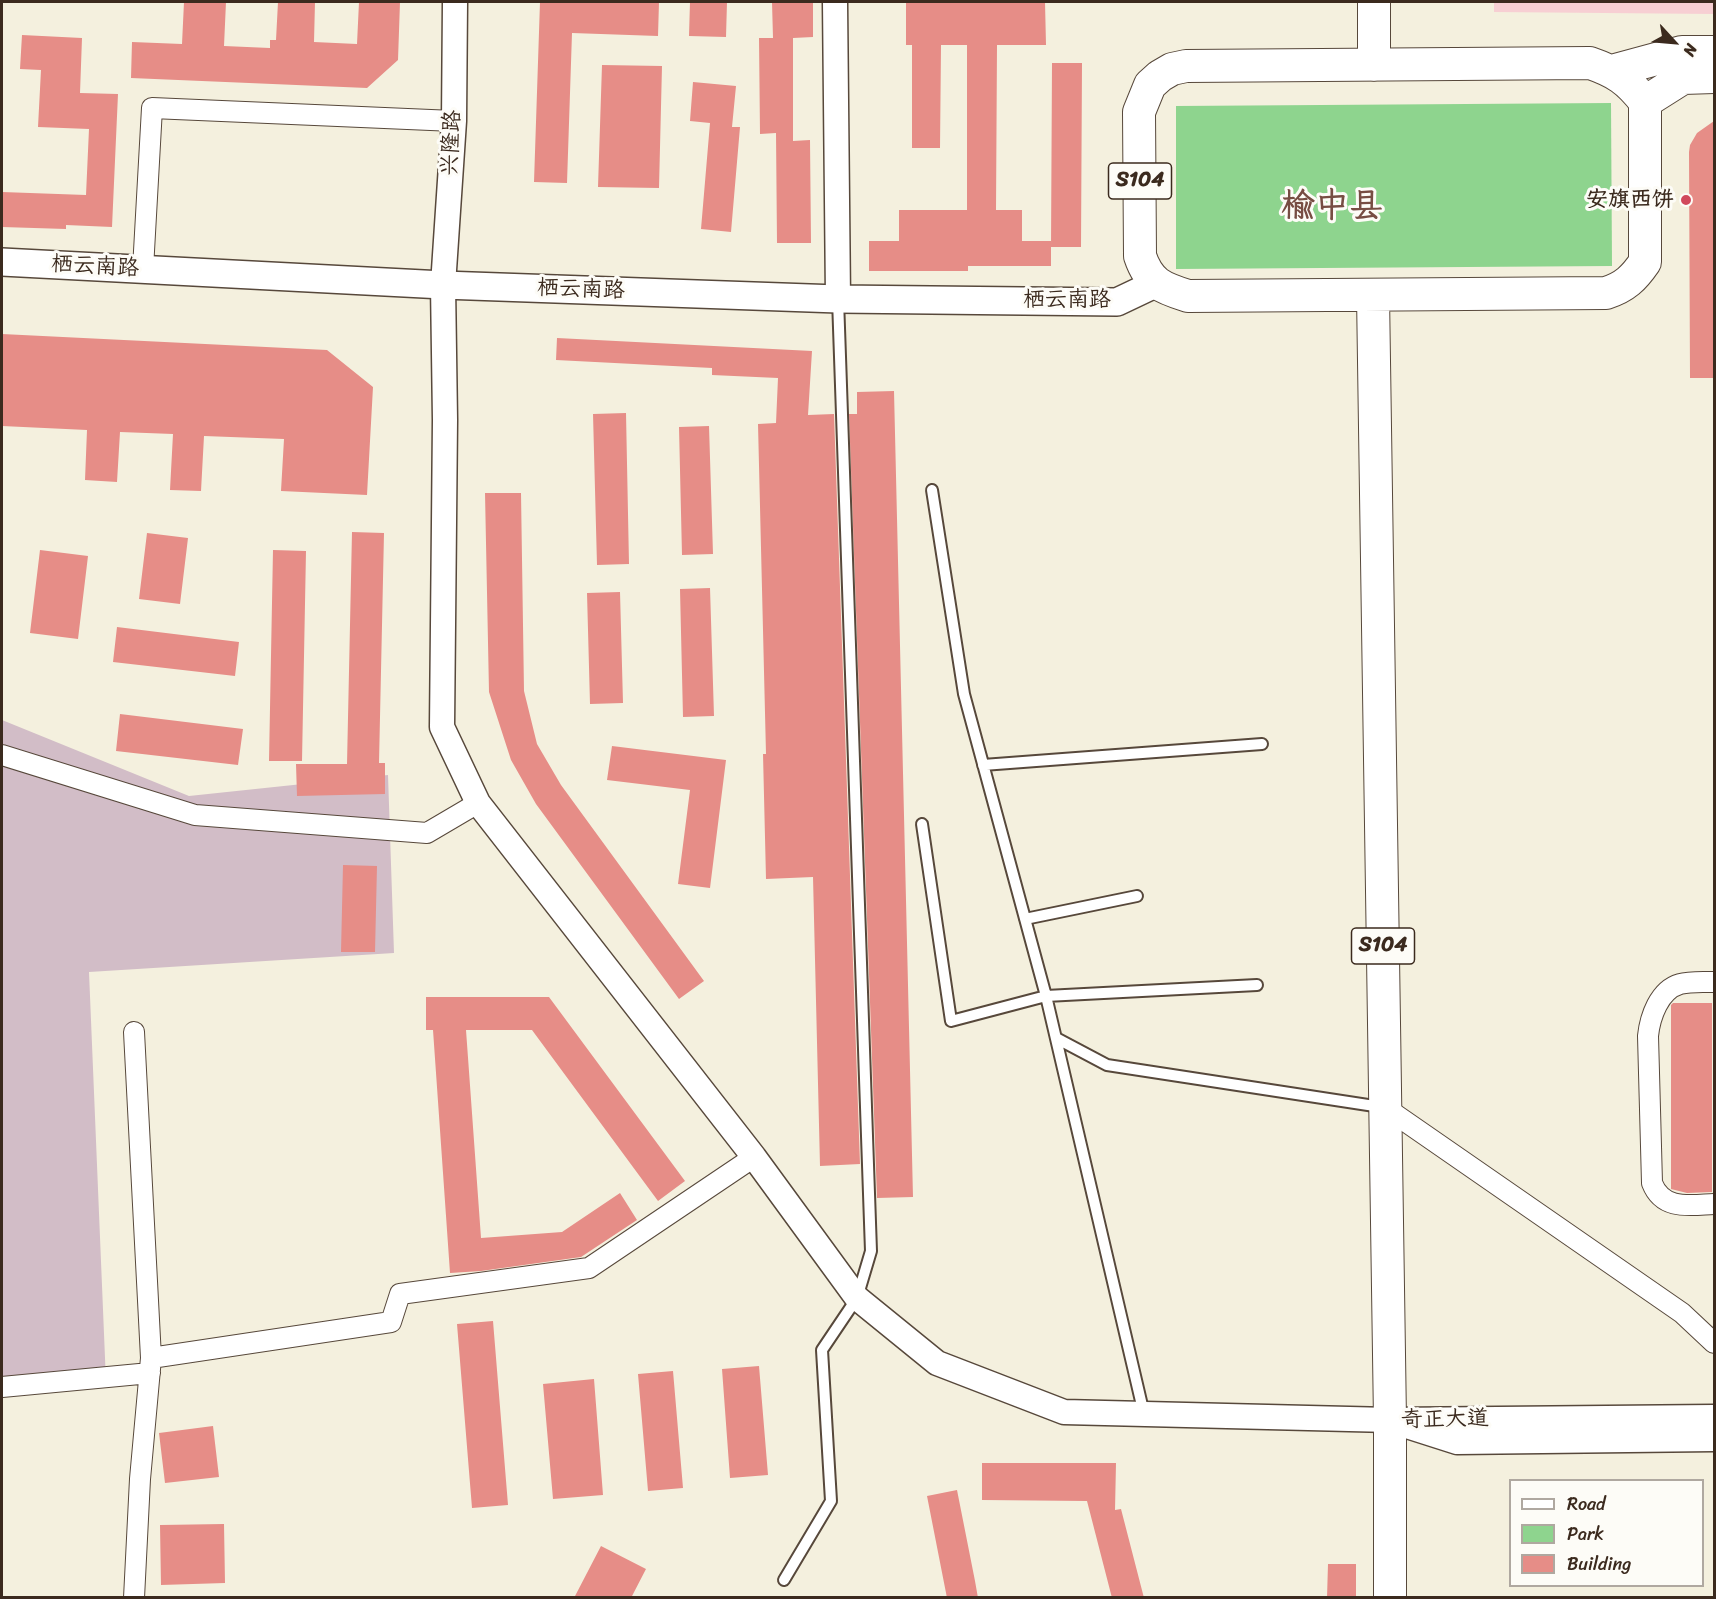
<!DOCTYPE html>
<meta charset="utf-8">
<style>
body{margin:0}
#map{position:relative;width:1716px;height:1599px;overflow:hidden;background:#f4f0de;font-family:Sriracha,sans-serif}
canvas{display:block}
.frame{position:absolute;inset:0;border:3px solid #3b2a1e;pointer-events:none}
.legend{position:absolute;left:1509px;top:1479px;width:195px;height:108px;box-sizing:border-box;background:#fdfcf7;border:2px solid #afa8a0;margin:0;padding:8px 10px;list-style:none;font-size:18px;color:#3b2a1e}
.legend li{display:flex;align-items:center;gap:12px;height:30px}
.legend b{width:30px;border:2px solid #afa8a0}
.north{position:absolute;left:1644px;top:12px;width:60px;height:60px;-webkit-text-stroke:4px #fdfcf7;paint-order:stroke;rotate:116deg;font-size:16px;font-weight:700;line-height:24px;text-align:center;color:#3b2a1e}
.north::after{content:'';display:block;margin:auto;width:21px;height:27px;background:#3b2a1e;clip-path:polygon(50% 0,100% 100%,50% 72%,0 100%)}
</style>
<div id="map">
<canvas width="1716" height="1599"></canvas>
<div class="frame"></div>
<ul class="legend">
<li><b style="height:8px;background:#fff"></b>Road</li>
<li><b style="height:16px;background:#8ed48e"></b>Park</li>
<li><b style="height:16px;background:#e68d87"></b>Building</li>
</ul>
<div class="north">N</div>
</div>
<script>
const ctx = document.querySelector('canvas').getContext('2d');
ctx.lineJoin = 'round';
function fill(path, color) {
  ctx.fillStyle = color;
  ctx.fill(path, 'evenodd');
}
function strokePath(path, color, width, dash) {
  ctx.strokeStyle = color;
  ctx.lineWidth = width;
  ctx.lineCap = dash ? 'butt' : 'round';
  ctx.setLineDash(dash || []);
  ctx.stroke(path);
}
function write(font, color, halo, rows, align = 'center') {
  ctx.font = font + ' Sriracha,"LXGW WenKai TC",sans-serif';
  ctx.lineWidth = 6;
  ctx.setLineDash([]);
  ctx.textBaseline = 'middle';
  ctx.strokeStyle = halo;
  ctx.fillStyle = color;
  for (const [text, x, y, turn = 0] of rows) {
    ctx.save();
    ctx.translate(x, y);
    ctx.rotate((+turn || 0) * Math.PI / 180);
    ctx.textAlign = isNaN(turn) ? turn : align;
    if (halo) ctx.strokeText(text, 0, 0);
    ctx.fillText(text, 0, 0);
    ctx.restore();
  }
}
fill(new Path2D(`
 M1494 2H1714V14L1494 12Z`), '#f7cfd3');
fill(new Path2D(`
 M2 720 189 796 388 775 394 953 89 972 106 1382 2 1392Z`), '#d2bdc7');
fill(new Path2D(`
 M1611 103 1612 266 1176 269V106Z`), '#8ed48e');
fill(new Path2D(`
 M184 2H226L224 46 270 48V40H276L278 2H315L314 42 357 44 359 2H400L398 60 367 88 131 78 132 42 182 44Z
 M540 2H659L658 36 572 33 567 183 534 182Z
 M690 2H727L726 37 689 36Z
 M772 2H813V37L793 38V141L810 140 811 243H777L776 133 760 134 759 38H773Z
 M906 2H1045L1046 45H997L996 210H1022V241H1051V266H968V271H869V241H899V210H967V45H941L940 148H912V45H906Z
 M22 35 82 38 80 93 118 94 112 227 66 225V229L2 227V192L86 195 89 129 38 127 41 70 20 69Z
 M1052 63H1082L1081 247H1051Z
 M602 65 662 66 659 188 598 187Z
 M693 82 736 86 732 127H740L731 232 701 229 710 123 690 121Z
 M1714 121V378H1690L1689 152 1690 145 1697 133Z
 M2 334 327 350 373 387 367 495 281 491 284 439 204 436 201 491 170 490 173 434 120 432 117 482 85 480 87 430 2 426Z
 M557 338 812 351 808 415 834 414 860 1164 820 1166 813 877 766 879 763 754H766L758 424 776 423 778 378 712 375V368L556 360Z
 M894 391 913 1197 877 1198 849 414H857V392Z
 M626 413 629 564 597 565 593 414Z
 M709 426 713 554 682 555 679 427Z
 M485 493H521L524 691 537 744 561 785 704 981 679 999 536 804 511 760 489 692Z
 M352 532 384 533 379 763H385V794L297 796 296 764H347Z
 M147 533 188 538 180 604 139 599Z
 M40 550 88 556 78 639 30 633Z
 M273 550 306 551 302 761H269Z
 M710 588 714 716 683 717 680 589Z
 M620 592 623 703 590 704 587 593Z
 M117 627 239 642 235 676 113 662Z
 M120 714 243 729 238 765 116 751Z
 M612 746 726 760 710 888 678 884 690 790 607 780Z
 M343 865 377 866 375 952H341Z
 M426 997H549L685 1181 658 1201 532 1030H466L481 1238 562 1232 620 1193 637 1220 581 1257 481 1271 450 1273 433 1030H426Z
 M1673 1003H1712V1192L1687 1193 1671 1189V1005Z
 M493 1321 508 1505 472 1508 457 1324Z
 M759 1366 768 1475 730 1478 722 1369Z
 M673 1371 683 1488 648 1491 638 1374Z
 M594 1379 603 1495 553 1499 543 1384Z
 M213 1426 219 1477 165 1483 159 1433Z
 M982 1463H1116L1115 1510 1121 1509 1144 1598H1112L1087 1501 982 1500Z
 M957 1490 975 1581 978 1598H947L927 1496Z
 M224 1524 225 1583 161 1585 160 1525Z
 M601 1546 646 1569 631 1598H574Z
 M1328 1564H1356V1598H1327Z`), '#e68d87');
const service = new Path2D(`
 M932 490 964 694 1046 996 1144 1414
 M983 765 1262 744
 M922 824 951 1021 1046 996 1257 985
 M1025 919 1137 896
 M1056 1038 1107 1065 1381 1107
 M784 1580 831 1501 822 1350 857 1298 871 1251 838 299`);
const minor = new Path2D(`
 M143 269 152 108 454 121
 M2 755 195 815 427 833 478 803
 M1714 982C1704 982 1690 981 1680 984 1659 990 1650 1017 1648 1036L1652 1183C1663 1211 1690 1205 1714 1204
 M134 1032 151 1358 140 1479 134 1598
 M1386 1108 1682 1313 1714 1343
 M151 1358 391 1322 400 1294 589 1268 754 1157
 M2 1387 150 1373`);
const tertiary = new Path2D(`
 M455 2 454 121 443 285 445 420 442 727 478 803 754 1157 857 1298 937 1363 1064 1412 1390 1420 1714 1417
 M835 2 838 299
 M1410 1427 1457 1442 1714 1439`);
const secondary = new Path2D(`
 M2 262 443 285 838 299 1117 302 1157 283`);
const primary = new Path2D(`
 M1590 63C1616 72 1628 80 1645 102V262C1634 278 1625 287 1606 293L1188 296C1162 288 1149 283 1140 256L1139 112 1150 85 1160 76 1172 69 1186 66Z
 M1374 65V2
 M1612 71 1682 52H1714
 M1645 102 1683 78 1714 77
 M1373 295 1390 1420V1598`);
strokePath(service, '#57483b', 14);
strokePath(minor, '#57483b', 22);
strokePath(tertiary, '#57483b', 27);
strokePath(secondary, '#57483b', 30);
strokePath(primary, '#57483b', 34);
strokePath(service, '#fff', 10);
strokePath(minor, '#fff', 20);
strokePath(tertiary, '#fff', 24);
strokePath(secondary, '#fff', 27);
strokePath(primary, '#fff', 32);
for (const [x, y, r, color] of [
 [1686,200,6,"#d1495b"]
]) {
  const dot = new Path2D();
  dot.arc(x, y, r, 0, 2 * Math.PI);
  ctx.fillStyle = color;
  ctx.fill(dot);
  strokePath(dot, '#fdfcf7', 2);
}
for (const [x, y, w] of [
 [1140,181,63],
 [1383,946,63]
]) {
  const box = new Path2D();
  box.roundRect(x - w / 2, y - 18, w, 36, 4.5);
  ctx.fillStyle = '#fdfcf7';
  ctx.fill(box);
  strokePath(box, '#3b2a1e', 1.5);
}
write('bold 21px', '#3b2a1e', null, [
 ["S104",1140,181],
 ["S104",1383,946]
]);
write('22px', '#3b2a1e', '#fdfcf7', [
 ["兴隆路",452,143,-87],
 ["栖云南路",95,267,3],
 ["栖云南路",581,290,2],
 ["栖云南路",1067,300],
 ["奇正大道",1445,1420,-1]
]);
write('bold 22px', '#3b2a1e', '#fdfcf7', [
 ["安旗西饼",1674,200]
], 'right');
write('bold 34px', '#774d43', '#fdfcf7', [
 ["榆中县",1332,207]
]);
</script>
